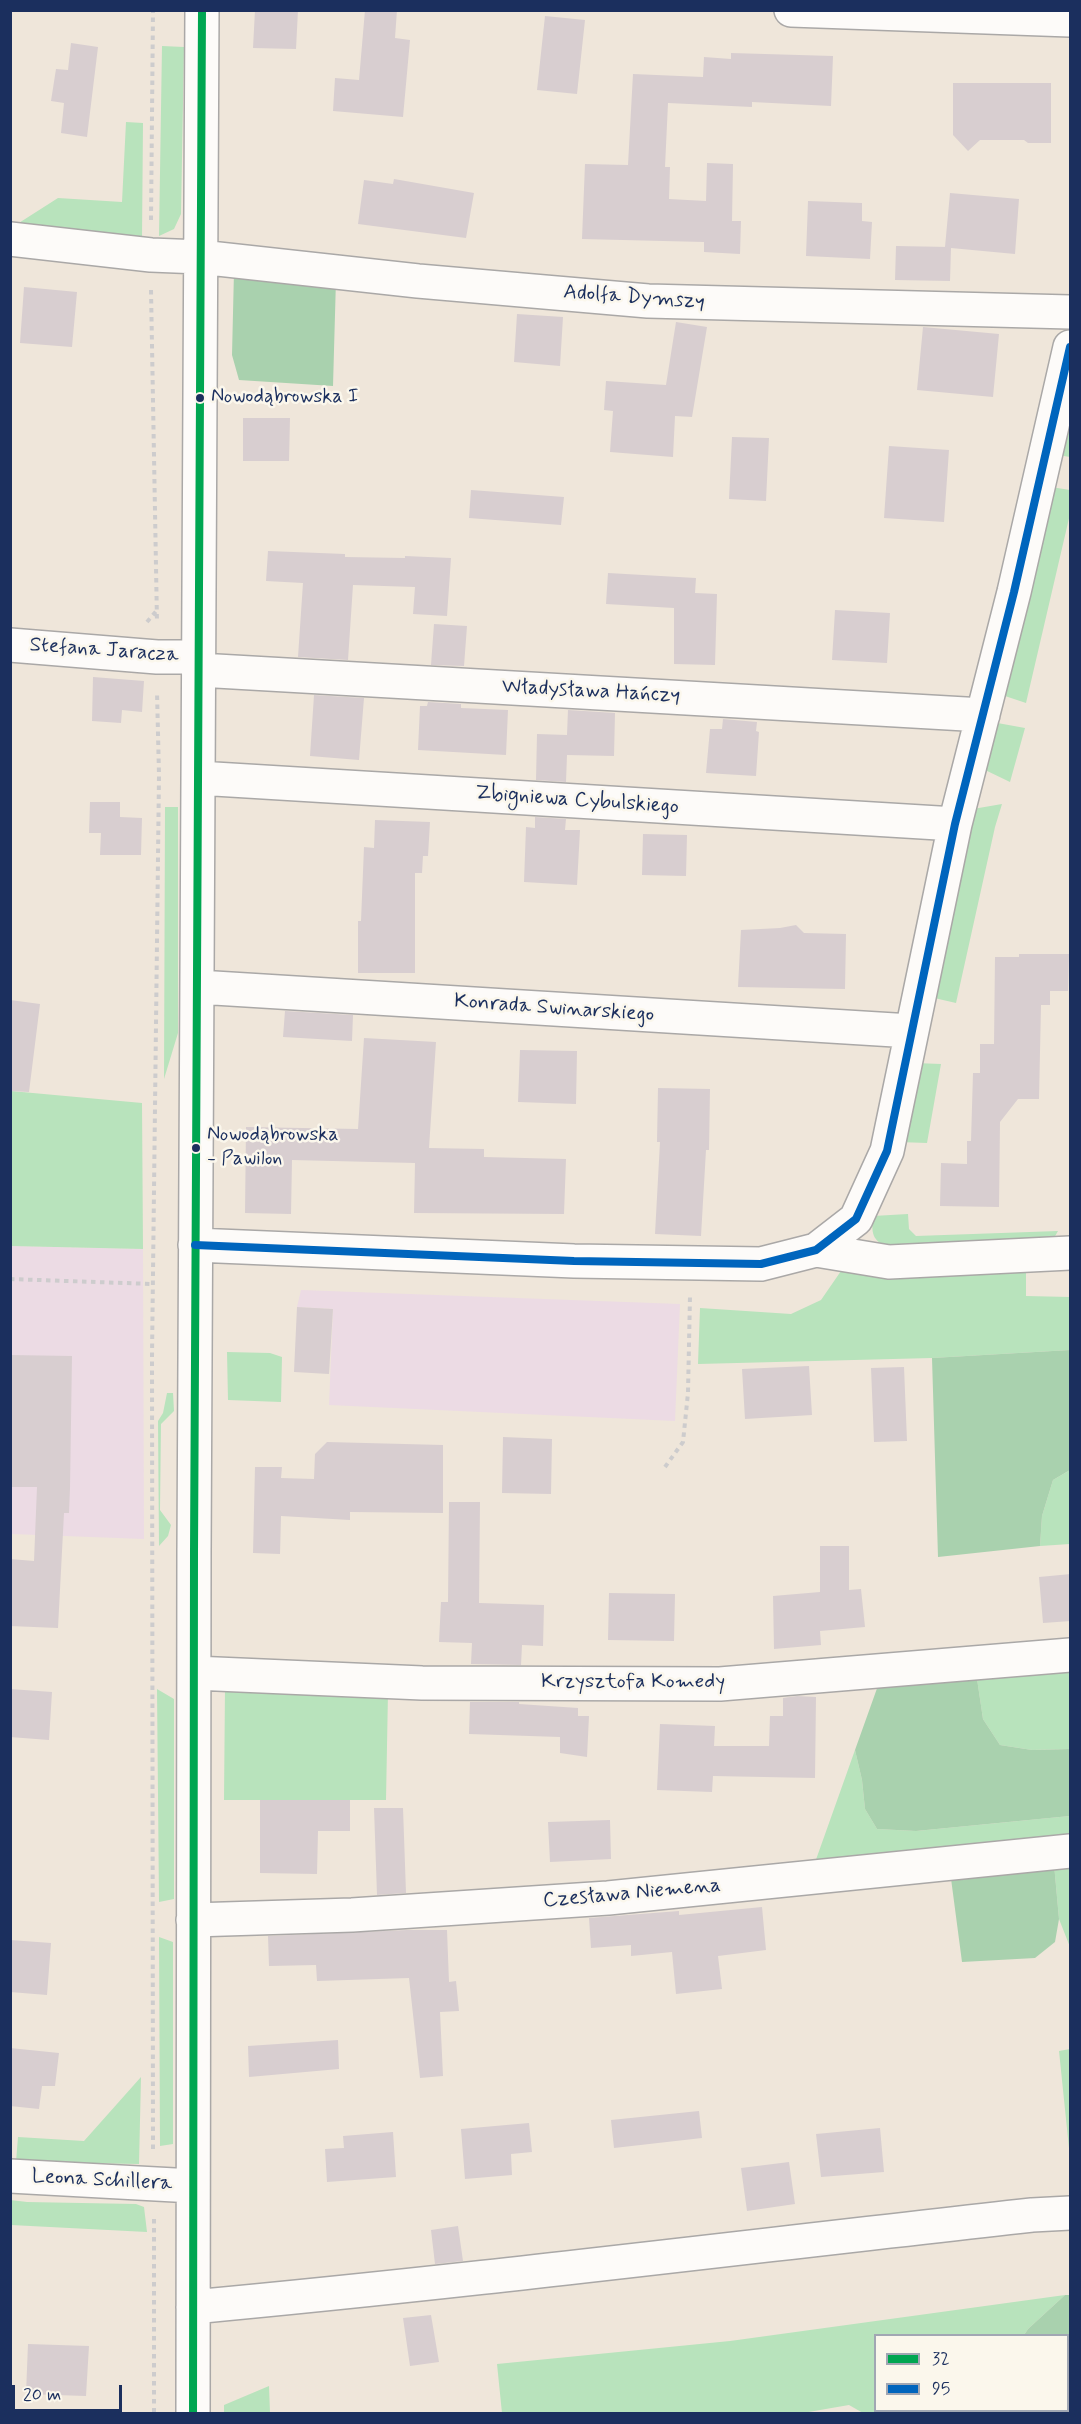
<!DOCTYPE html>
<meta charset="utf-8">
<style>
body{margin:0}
#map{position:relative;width:1081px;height:2424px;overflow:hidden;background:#efe6da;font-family:Mynerve,sans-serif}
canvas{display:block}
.frame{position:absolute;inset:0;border:12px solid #1b2f5e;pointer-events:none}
.legend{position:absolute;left:874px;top:2334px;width:195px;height:78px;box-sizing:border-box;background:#fbf7ec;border:2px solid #a1a7b3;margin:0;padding:8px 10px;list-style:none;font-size:18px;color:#1b2f5e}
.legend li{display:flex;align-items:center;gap:12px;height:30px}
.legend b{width:30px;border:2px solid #a1a7b3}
.scale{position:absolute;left:12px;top:2385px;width:110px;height:27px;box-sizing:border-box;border:3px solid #1b2f5e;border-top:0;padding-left:8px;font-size:18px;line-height:21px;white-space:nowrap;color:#1b2f5e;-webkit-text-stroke:4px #fbf7ec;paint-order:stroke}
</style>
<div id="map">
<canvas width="1081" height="2424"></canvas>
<div class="frame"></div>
<ul class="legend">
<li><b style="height:8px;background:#00a651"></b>32</li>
<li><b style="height:8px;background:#0065bd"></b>95</li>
</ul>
<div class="scale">20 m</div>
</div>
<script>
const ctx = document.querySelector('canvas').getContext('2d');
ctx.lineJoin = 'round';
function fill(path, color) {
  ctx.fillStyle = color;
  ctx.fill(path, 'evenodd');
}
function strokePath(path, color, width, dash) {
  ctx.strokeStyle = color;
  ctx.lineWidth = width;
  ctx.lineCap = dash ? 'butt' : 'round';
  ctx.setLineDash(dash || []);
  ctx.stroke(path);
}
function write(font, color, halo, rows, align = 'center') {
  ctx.font = font + ' Mynerve,sans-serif';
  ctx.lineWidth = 5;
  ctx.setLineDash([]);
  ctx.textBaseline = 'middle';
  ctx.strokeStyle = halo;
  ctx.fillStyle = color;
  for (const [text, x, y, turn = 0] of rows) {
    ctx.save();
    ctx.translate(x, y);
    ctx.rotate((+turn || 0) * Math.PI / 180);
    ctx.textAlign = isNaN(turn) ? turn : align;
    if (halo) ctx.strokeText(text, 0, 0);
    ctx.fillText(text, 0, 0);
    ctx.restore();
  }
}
fill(new Path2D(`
 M11 1246 143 1249 144 1539 11 1534Z
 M301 1290 680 1304 675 1421 329 1405 333 1309 297 1307Z`), '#ecdbe4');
fill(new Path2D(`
 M162 46 184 47 181 214 174 229 159 236Z
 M126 122 143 123 142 238 11 228 58 198 122 202Z
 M1070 406V457L1058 455Z
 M1051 487 1070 490V514L1026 703 999 694Z
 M992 722 1025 728 1010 782 983 769Z
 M1002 804 995 827 956 1003 930 997 973 809Z
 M165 807H178V1033L164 1079Z
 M915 1063 941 1064 927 1143 899 1142Z
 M11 1091 142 1103 143 1249 11 1246Z
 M908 1214 909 1229 916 1236 1058 1231 1054 1238 892 1250C873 1240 871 1237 873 1216Z
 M841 1271H1026V1296L1070 1297V1350L932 1358 698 1364 700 1308 791 1314 821 1300Z
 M227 1352 270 1353 282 1357 281 1402 228 1400Z
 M167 1393H173L174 1411 161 1424 160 1510 171 1525 168 1536 159 1546 158 1421 163 1413Z
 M1070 1470V1544L1040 1546 1042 1516 1053 1480Z
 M1070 1662V1749L1032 1750 1000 1745 983 1719 976 1672Z
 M225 1688 388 1692 386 1800H224Z
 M157 1689 174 1699V1899L159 1902Z
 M855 1750 862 1780 865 1809 877 1829 916 1831 1070 1816V1842L813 1868Z
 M1070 1862V1947L1059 1919 1054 1864Z
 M159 1937 173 1942V2144L160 2146Z
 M1070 2049V2158L1059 2051Z
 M141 2077 139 2164 16 2162 18 2137 84 2141Z
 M10 2200 27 2202 136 2204 144 2207 147 2232 11 2225Z
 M1065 2295 1028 2329 1024 2335 876 2336V2410H1016V2413H863L849 2405 797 2414 502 2413 497 2364 730 2341Z
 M269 2386 270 2413H224V2405Z`), '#b8e3bc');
fill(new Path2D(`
 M234 271 336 279 333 386 239 380 232 355Z
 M1070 1350V1470L1053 1480 1042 1516 1040 1546 938 1557 932 1358Z
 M976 1672 983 1719 1000 1745 1032 1750 1070 1749V1816L916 1831 877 1829 865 1809 862 1780 855 1750 880 1680Z
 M1054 1864 1059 1919 1055 1942 1035 1958 962 1962 950 1871Z
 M1065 2295H1070V2413H1016V2411L1068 2410V2336L1024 2335 1028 2329Z`), '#a9d1ae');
fill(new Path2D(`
 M255 10H298L296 49 253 48Z
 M365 10H397L395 38 410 40 403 117 333 111 335 78 359 80Z
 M545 16 585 20 577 94 537 90Z
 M71 43 98 47 87 137 61 133 64 103 51 101 56 69 68 70Z
 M731 53 833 56 831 106 752 102V107L668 103 665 167H670L669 199 706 201 707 163 733 164 732 221H741L740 254 704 252V242L582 239 585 164 628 165 633 74 703 77 704 57 731 59Z
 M953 83H1051V143H1028L1024 140H980L968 151 953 135Z
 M394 179 474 193 466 238 358 224 364 180 393 184Z
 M950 193 1019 199 1015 254 951 248 950 281 895 280 896 246 950 247H945Z
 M808 201 862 203V221L872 222 870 259 806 256Z
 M24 287 77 292 72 347 20 343Z
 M517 314 563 317 560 366 514 362Z
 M676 322 707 327 692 417 675 416 673 457 610 452 613 411 604 410 606 381 666 385Z
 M923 327 999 334 993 397 917 390Z
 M243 418H290L289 461H243Z
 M732 437 769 438 766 501 729 499Z
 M889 446 949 450 944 522 884 518Z
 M471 490 564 497 561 525 469 518Z
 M268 551 345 554V557L405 558V556L451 558 447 616 413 614 415 587 353 585 348 660 298 657 303 583 266 581Z
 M608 573 696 578 695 593 717 594 715 665 674 664V608L606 604Z
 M835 610 890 613 887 663 832 660Z
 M434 624 467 626 464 666 431 665Z
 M93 677 144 681 142 712 122 710 121 723 92 721Z
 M314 695 364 698 359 760 310 756Z
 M428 702 461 704V708L508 710 506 755 418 750 420 706H427Z
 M568 710 615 713 614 756 567 755 566 782 536 780 537 734 567 735Z
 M723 719 757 722 756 731 759 732 756 776 706 773 710 729H722Z
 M90 802H120V817L142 818 141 855H100L101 833H89Z
 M535 817 566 819 565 830H580L577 885 524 882 526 827 535 828Z
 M375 820 430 822 428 856H423L422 873H415V973H358V921H361L364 847 374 848Z
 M643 834 687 835 686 876 642 875Z
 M796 925 804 933 846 934 845 989 738 987 741 930 780 928Z
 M1019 954H1069L1068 991H1050V1005H1041L1039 1099H1018L1000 1122 999 1207 940 1206 941 1163 967 1164V1141H971L973 1073H980V1044H994L995 957H1019Z
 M10 1000 40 1004 29 1092 10 1091Z
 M285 1011 353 1015 352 1041 283 1037Z
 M364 1038 436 1042 429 1148 484 1149V1157L566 1159 564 1214 414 1213 415 1163 292 1160 291 1214 245 1213 246 1127 358 1129Z
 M520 1050 577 1051 576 1104 518 1102Z
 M658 1088 710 1089 709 1150H706L701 1236 655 1234 660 1142H657Z
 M297 1307 333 1309 329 1374 294 1372Z
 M10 1355 72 1356 70 1488 69 1513H64L58 1628 10 1626V1559L34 1561 37 1487H10Z
 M809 1366 812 1415 745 1419 742 1369Z
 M904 1367 907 1441 874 1442 871 1368Z
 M503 1437 552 1439 551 1494 502 1493Z
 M327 1442 443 1445V1513L350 1512V1520L281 1516 280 1554 253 1553 255 1467H282L281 1478 314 1479 315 1454Z
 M449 1502H480L479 1603 544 1605 543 1646 522 1645 521 1665 471 1664 472 1643 439 1642 441 1602H448Z
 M820 1546H849V1590L861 1589 865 1627 820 1631 821 1645 774 1649 773 1596 820 1592Z
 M1071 1574V1621L1043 1623 1039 1577Z
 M609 1593 675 1594 674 1641 608 1640Z
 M10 1689 52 1692 49 1740 10 1737Z
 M797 1696 816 1697 815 1778 713 1776 712 1792 657 1790 660 1724 715 1726 714 1746H769L770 1716H783V1698Z
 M470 1702H519V1704L578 1708V1716H589L587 1757 560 1753V1737L469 1734Z
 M260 1800H350V1831H318L317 1874 260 1873Z
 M374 1808H403L406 1893 377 1895Z
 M610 1820 611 1859 550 1862 548 1822Z
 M762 1907 766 1950 718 1956 722 1989 676 1994 672 1952 631 1956V1945L591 1948 589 1918 679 1911V1915Z
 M407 1930H447L449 1982 456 1981 459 2011 440 2012 443 2076 420 2078 409 1978 317 1981 316 1965 269 1966 268 1936Z
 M10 1940 51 1943 47 1995 10 1992Z
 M338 2040 339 2069 249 2077 248 2046Z
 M10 2048 59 2053 55 2086H42L39 2109 10 2106Z
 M699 2111 702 2138 614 2148 611 2120Z
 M529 2123 532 2152 511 2154 512 2175 465 2179 461 2129Z
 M880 2128 884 2172 821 2177 816 2134Z
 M393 2132 396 2177 327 2182 325 2149 344 2148 343 2136Z
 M789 2162 795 2204 747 2211 741 2168Z
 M458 2226 463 2261 435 2264 431 2230Z
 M431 2315 439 2362 410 2366 403 2318Z
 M28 2344 89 2346 86 2396 26 2394Z`), '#d8ced0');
const minor = new Path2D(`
 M791 10 1070 20
 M10 239 151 255 200 257 418 281 648 301 1070 312
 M10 645 157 657H198
 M199 670 983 715
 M198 778 955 824
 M198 987 911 1031
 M195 1245 574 1261 761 1264 816 1250 856 1219 887 1151 955 824 1014 592 1070 347
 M816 1250 889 1262 1070 1253
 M194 1673 422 1683 720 1684 1070 1655
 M193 1920 352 1915 608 1898 1070 1851
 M10 2176 193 2186
 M193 2307C473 2281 752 2246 1032 2215L1070 2213
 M193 2414 194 1548 202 10`);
strokePath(minor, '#aaa8a7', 36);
strokePath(new Path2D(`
 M151 220 153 10
 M151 290 157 622
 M147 622 158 609
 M10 1279 152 1284
 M665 1467 683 1442 688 1393 690 1296
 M153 2149 152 1357 159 775 157 692
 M154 2219V2414`), '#cdcccd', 4, [4.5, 4.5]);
strokePath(minor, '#fdfbf9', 33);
strokePath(new Path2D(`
 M193 2414 194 1548 202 10`), '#00a651', 8);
strokePath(new Path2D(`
 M195 1245 574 1261 761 1264 816 1250 856 1219 887 1151 955 824 1014 592 1070 347`), '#0065bd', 8);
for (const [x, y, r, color] of [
 [200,398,5,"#1b2f5e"],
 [196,1148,5,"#1b2f5e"]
]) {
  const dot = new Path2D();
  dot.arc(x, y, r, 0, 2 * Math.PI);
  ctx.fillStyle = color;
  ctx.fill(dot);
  strokePath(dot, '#fbf7ec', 2);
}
write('20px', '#1b2f5e', '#fbf7ec', [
 ["Nowodąbrowska I",211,398],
 ["Nowodąbrowska",207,1136],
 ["- Pawilon",207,1160]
], 'left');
write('21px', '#1b2f5e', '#fbf7ec', [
 ["Adolfa Dymszy",634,298,4],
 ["Stefana Jaracza",104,651,4],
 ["Władysława Hańczy",591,692,3],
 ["Zbigniewa Cybulskiego",577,801,4],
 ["Konrada Swinarskiego",554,1009,4],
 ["Krzysztofa Komedy",633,1683],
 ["Czesława Niemena",632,1894,-5],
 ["Leona Schillera",102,2181,3]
]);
</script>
